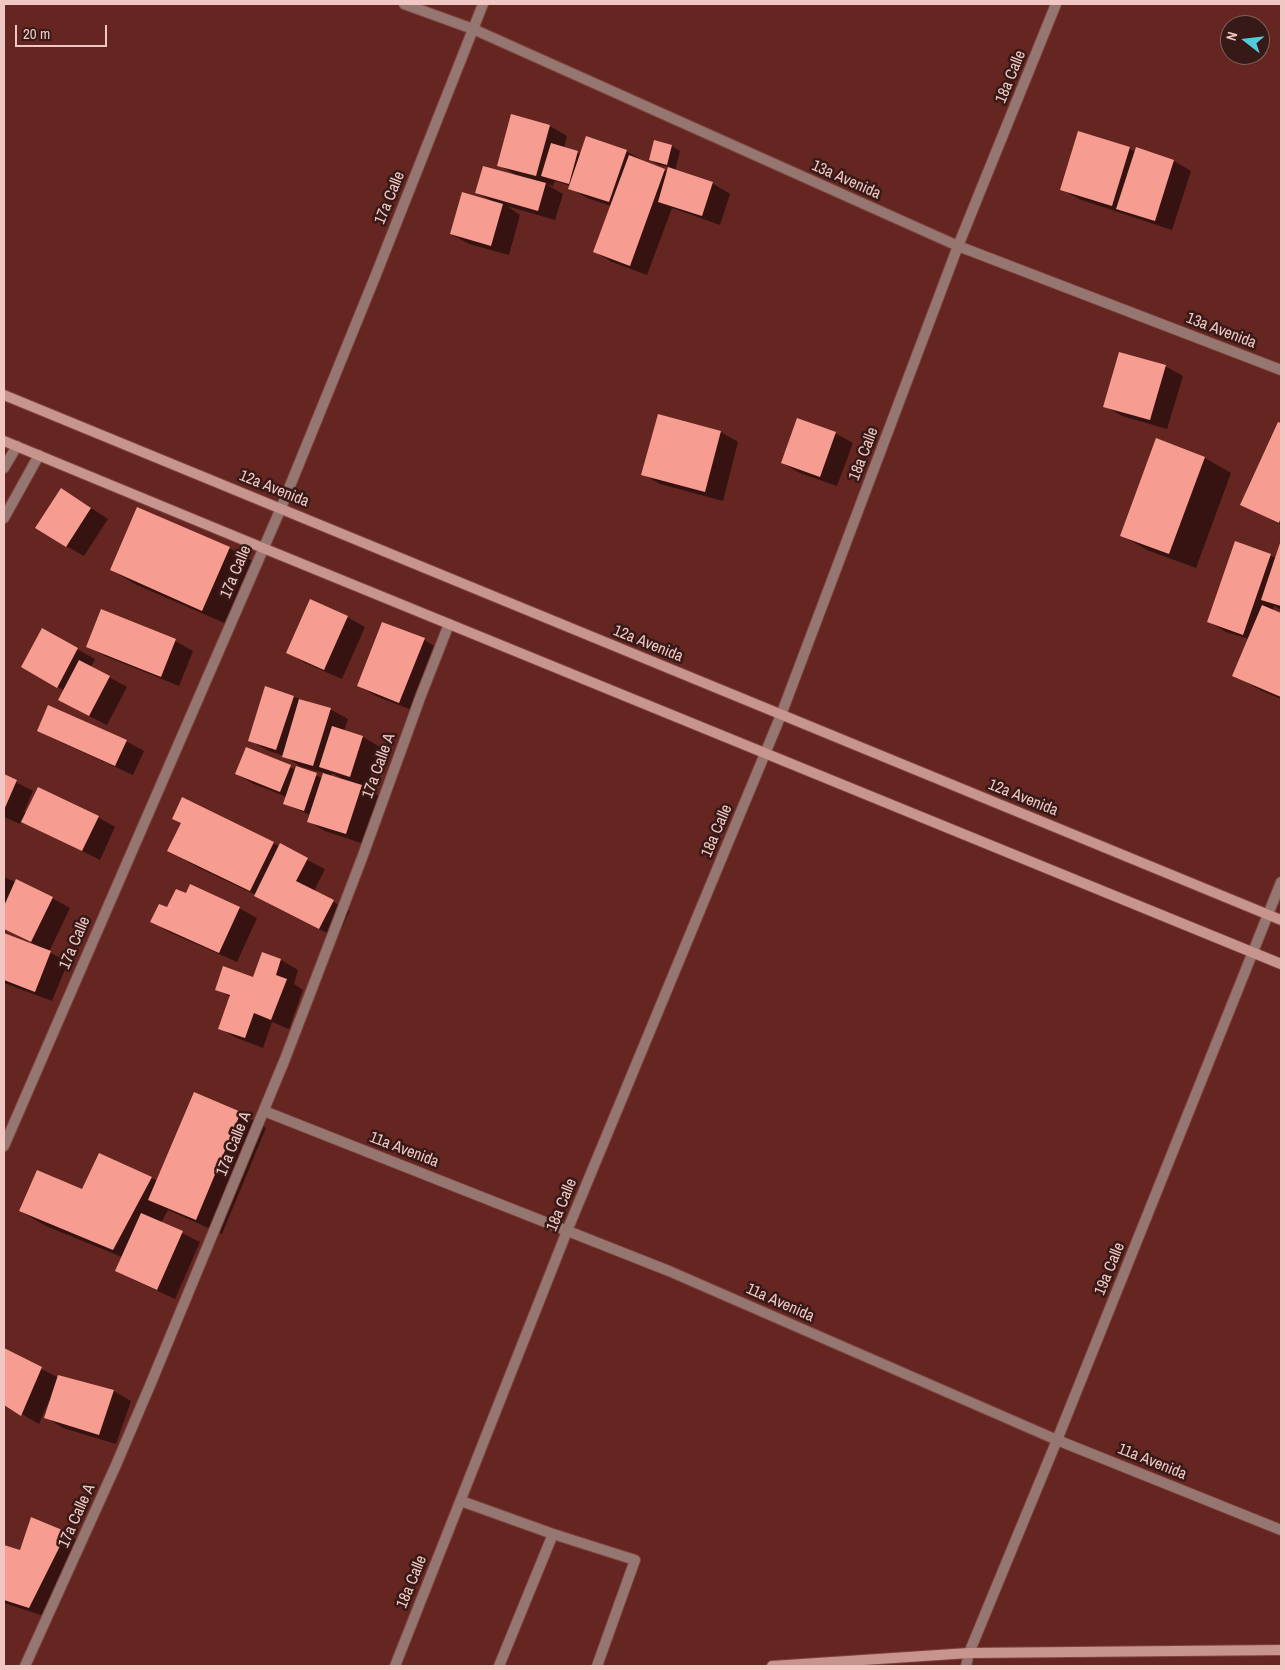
<!DOCTYPE html>
<style>
body{margin:0}
#map{position:relative;width:1285px;height:1670px;overflow:hidden;background:#652520;font-family:"Archivo Narrow",sans-serif}
canvas{display:block}
.frame{position:absolute;inset:0;border:5px solid #f0c7c2;pointer-events:none}
.north{position:absolute;left:1220px;top:15px;width:50px;height:50px;box-sizing:border-box;background:#371a17;border:1px solid #815f5b;border-radius:50%;rotate:286deg;font-size:14px;font-weight:700;line-height:20px;text-align:center;color:#f0c7c2}
.north::after{content:'';display:block;margin:auto;width:18px;height:22px;background:#53cbdb;clip-path:polygon(50% 0,100% 100%,50% 72%,0 100%)}
.scale{position:absolute;left:15px;top:25px;width:92px;height:22px;box-sizing:border-box;border:2px solid #f0c7c2;border-top:0;padding-left:6px;font-size:15px;line-height:18px;white-space:nowrap;color:#f0c7c2;-webkit-text-stroke:4px #371a17;paint-order:stroke}
</style>
<div id="map">
<canvas width="1285" height="1670"></canvas>
<div class="frame"></div>
<div class="north">N</div>
<div class="scale">20 m</div>
</div>
<script>
const ctx = document.querySelector('canvas').getContext('2d');
ctx.lineJoin = 'round';
function fill(path, color) {
  ctx.fillStyle = color;
  ctx.fill(path, 'evenodd');
}
function strokePath(path, color, width, dash) {
  ctx.strokeStyle = color;
  ctx.lineWidth = width;
  ctx.lineCap = dash ? 'butt' : 'round';
  ctx.setLineDash(dash || []);
  ctx.stroke(path);
}
function write(font, color, halo, rows, align = 'center') {
  ctx.font = font + ' "Archivo Narrow",sans-serif';
  ctx.lineWidth = 5;
  ctx.setLineDash([]);
  ctx.textBaseline = 'middle';
  ctx.strokeStyle = halo;
  ctx.fillStyle = color;
  for (const [text, x, y, turn = 0] of rows) {
    ctx.save();
    ctx.translate(x, y);
    ctx.rotate((+turn || 0) * Math.PI / 180);
    ctx.textAlign = isNaN(turn) ? turn : align;
    if (halo) ctx.strokeText(text, 0, 0);
    ctx.fillText(text, 0, 0);
    ctx.restore();
  }
}
fill(new Path2D(`
 M550 126 567 136 564 149 581 154 626 151 644 161 668 172 670 167 659 165 651 160 655 142 672 146 680 151 675 171 712 183 730 194 720 225 672 208 647 275 612 262 595 252 611 206 587 198 570 188 571 186 555 181 553 186 546 184 563 194 555 220 507 206 520 215 509 255 469 244 451 234 490 200 477 193 516 175 499 165Z
 M1079 133 1130 149 1136 152V149L1174 161 1191 171 1172 230 1079 199 1061 189Z
 M1165 366 1183 376 1167 429 1122 416 1105 406Z
 M659 416 721 432 738 442 723 501 660 484 643 474Z
 M1279 424 1281 425V525L1241 504Z
 M835 433 853 443 837 486 800 473 782 463Z
 M1156 440 1205 458 1231 473 1196 568 1147 550 1121 535Z
 M79 500 108 519 84 556 66 546Z
 M1236 543 1276 558 1281 543V610L1274 606 1273 611 1281 614V699L1260 690 1234 675 1249 639 1226 632 1209 622Z
 M229 548 256 563 229 625 137 585 111 570Z
 M347 617 365 627 342 679 305 663 288 652Z
 M42 630 95 659 91 667 127 687 107 725 77 710 65 691 22 667Z
 M424 640 442 650 417 712 376 696 359 686Z
 M175 641 193 651 179 686 105 656 87 646Z
 M294 697 330 709 348 719 344 731 363 737 380 747 367 786 358 784 379 796 364 844 325 831 308 821 310 815 285 804 287 797 254 784 236 774 246 748 296 770 297 768 322 778 324 773 301 767 284 756 267 750 249 740ZM332 773 341 778 331 776Z
 M38 730 126 741 144 751 133 775 56 740Z
 M4 776 33 791 24 812 98 817 115 827 100 860 21 820 20 824 4 817Z
 M182 823 273 843 325 869 314 891 350 911 337 938 273 906 256 895 195 866 169 851Z
 M4 877 52 898 70 908 49 952 68 962 52 1001 4 983V935L35 947 36 945 4 929Z
 M239 908 257 918 237 962 169 932 152 921Z
 M262 953 281 960 298 970 294 984 303 990 289 1029 272 1022 263 1048 237 1038 219 1028 231 997 216 989 254 978Z
 M240 1113 266 1128 222 1234 168 1210 161 1223 200 1242 175 1299 134 1280 116 1270 122 1257 46 1226 20 1211 83 1191 151 1178 158 1181Z
 M4 1350 59 1378 114 1391 131 1401 116 1444 63 1428 46 1417 51 1402 49 1401 39 1424 4 1404Z
 M66 1533 83 1543 47 1617 4 1603V1546L21 1552Z`), '#0007');
fill(new Path2D(`
 M511 114 550 125 536 176 497 166Z
 M1078 131 1130 147 1112 206 1060 190Z
 M586 136 627 150 609 202 568 189Z
 M654 140 672 145 667 165 649 160Z
 M551 143 578 151 569 184 541 176Z
 M1136 147 1174 160 1155 221 1116 209Z
 M629 155 665 169 630 266 593 252Z
 M483 166 546 183 538 211 475 193Z
 M668 167 713 182 702 216 658 202Z
 M462 192 503 204 491 246 450 234Z
 M1119 352 1166 365 1150 420 1103 407Z
 M658 414 721 431 705 492 641 475Z
 M797 418 836 432 820 477 781 463Z
 M1278 422 1281 423V517L1279 523 1240 505Z
 M1156 438 1205 457 1169 554 1120 536Z
 M61 488 91 508 66 547 35 528Z
 M137 507 230 547 202 611 110 570Z
 M1281 540V606L1261 600Z
 M1235 541 1271 554 1243 635 1207 622Z
 M310 599 348 616 324 670 286 653Z
 M1262 605 1281 613V697L1232 676Z
 M101 609 176 639 161 677 86 647Z
 M382 622 425 638 399 703 357 686Z
 M42 628 78 648 57 688 21 667Z
 M79 660 110 676 89 716 58 700Z
 M265 686 294 696 276 750 248 741Z
 M299 699 331 708 313 766 282 757Z
 M48 705 127 740 115 766 37 731Z
 M332 726 363 736 350 777 319 767Z
 M246 747 291 765 280 792 235 774Z
 M296 766 317 773 304 811 283 804Z
 M323 773 362 785 346 834 307 822Z
 M4 774 17 780 4 810Z
 M38 787 99 816 82 851 21 822Z
 M182 797 274 842 250 891 167 851 181 823 172 819Z
 M280 843 308 858 296 881 334 900 319 929 254 896Z
 M16 879 53 897 31 942 4 929V906Z
 M190 884 240 907 219 953 150 922 159 904 167 907 176 889 186 893Z
 M4 933 51 951 35 992 4 980Z
 M262 952 281 959 276 975 287 979 271 1020 254 1013 245 1038 218 1029 230 995 215 990 223 966 253 977Z
 M194 1092 241 1112 196 1220 148 1200Z
 M99 1153 152 1177 113 1250 19 1211 37 1170 82 1189Z
 M141 1213 183 1231 157 1290 115 1271Z
 M4 1348 42 1367 21 1416 4 1405Z
 M58 1375 114 1390 99 1435 44 1418Z
 M31 1517 67 1532 29 1608 4 1600V1545L20 1550Z`), '#f69c91');
const service = new Path2D(`
 M4 468 17 446
 M461 1501 553 1534 635 1560 597 1666
 M499 1666 553 1534`);
const minor = new Path2D(`
 M404 4 473 29 958 246 1281 370
 M4 518 39 455
 M264 1111 669 1271 1057 1440 1281 1530
 M4 1146 281 508 375 277 483 4
 M25 1666 116 1465 151 1383 285 1059 362 858 420 698 449 624
 M395 1666 567 1231 781 715 958 246 1056 4
 M966 1666 969 1653 1057 1440 1281 882`);
const secondary = new Path2D(`
 M4 395 1281 920
 M4 441 263 548 1281 964
 M772 1666 969 1653 1281 1650`);
strokePath(service, '#7e423d', 12);
strokePath(minor, '#7e423d', 12);
strokePath(secondary, '#7e423d', 12);
strokePath(service, '#967671', 10);
strokePath(minor, '#967671', 10);
strokePath(secondary, '#c8958e', 10);
write('16px', '#f0c7c2', '#371a17', [
 ["18a Calle",1011,77,-68],
 ["13a Avenida",846,180,24],
 ["17a Calle",390,198,-68],
 ["13a Avenida",1221,331,21],
 ["18a Calle",864,454,-69],
 ["12a Avenida",274,489,22],
 ["17a Calle",236,572,-67],
 ["12a Avenida",648,644,22],
 ["17a Calle A",379,766,-70],
 ["12a Avenida",1023,798,22],
 ["18a Calle",717,831,-67],
 ["17a Calle",75,943,-67],
 ["17a Calle A",234,1144,-68],
 ["11a Avenida",404,1150,21],
 ["18a Calle",562,1205,-68],
 ["19a Calle",1110,1269,-68],
 ["11a Avenida",780,1303,24],
 ["11a Avenida",1152,1462,22],
 ["17a Calle A",77,1516,-66],
 ["18a Calle",412,1582,-68]
]);
</script>
